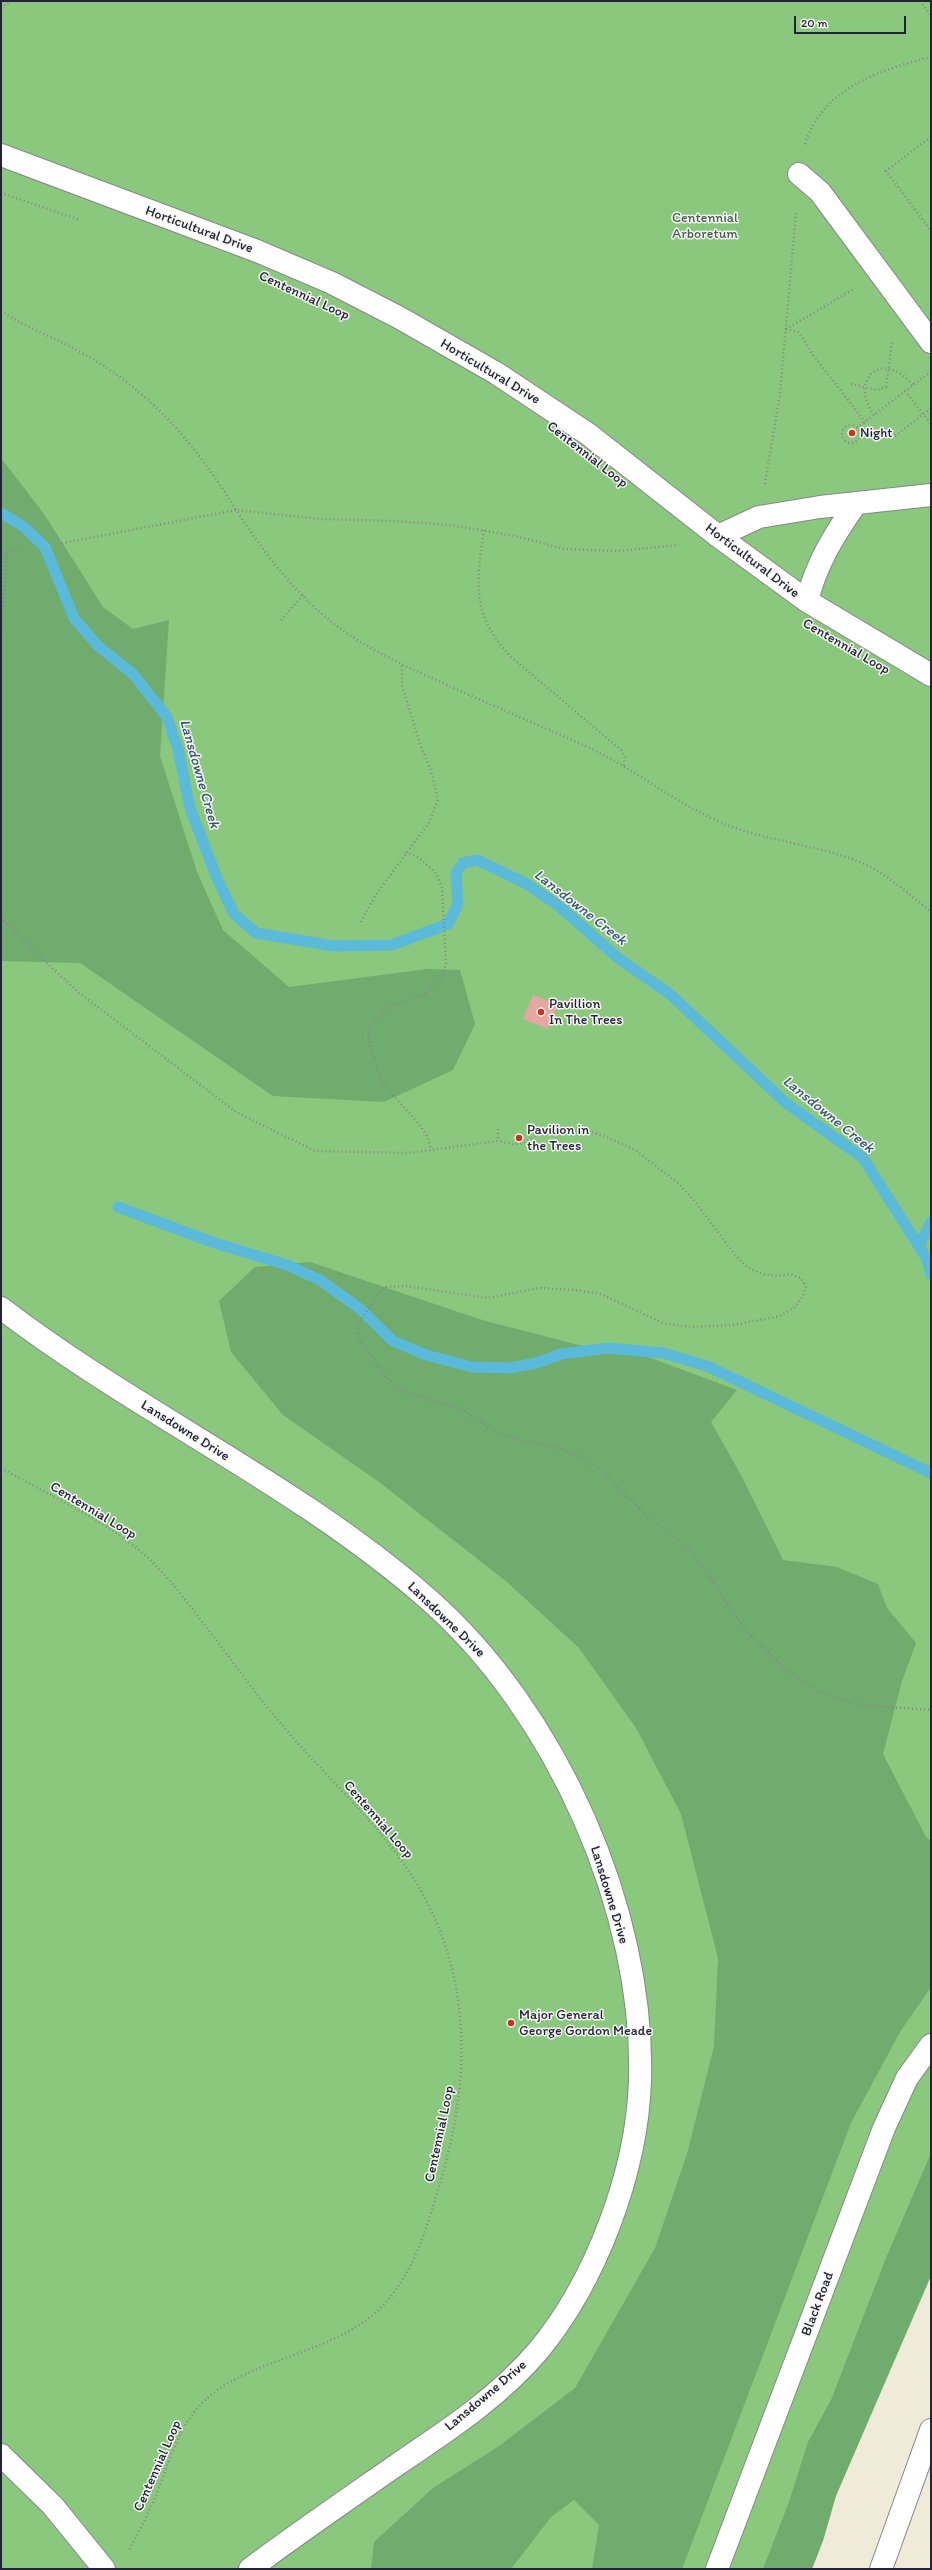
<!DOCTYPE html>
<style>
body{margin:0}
#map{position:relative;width:932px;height:2570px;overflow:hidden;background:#f0ebd9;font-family:Itim,sans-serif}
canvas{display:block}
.frame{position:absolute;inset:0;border:2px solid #22223b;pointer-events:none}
.scale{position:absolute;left:794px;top:16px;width:112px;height:18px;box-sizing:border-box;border:2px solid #22223b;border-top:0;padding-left:5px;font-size:12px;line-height:14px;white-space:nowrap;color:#22223b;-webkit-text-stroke:3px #f6f6f2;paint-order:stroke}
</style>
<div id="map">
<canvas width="932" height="2570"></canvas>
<div class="frame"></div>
<div class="scale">20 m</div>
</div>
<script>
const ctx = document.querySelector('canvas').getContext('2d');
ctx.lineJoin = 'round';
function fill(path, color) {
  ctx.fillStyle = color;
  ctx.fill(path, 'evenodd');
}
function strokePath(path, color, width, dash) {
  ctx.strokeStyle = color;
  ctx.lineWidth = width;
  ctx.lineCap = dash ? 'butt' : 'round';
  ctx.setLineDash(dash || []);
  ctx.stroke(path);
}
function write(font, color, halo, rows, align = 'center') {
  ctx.font = font + ' Itim,sans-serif';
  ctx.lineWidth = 3;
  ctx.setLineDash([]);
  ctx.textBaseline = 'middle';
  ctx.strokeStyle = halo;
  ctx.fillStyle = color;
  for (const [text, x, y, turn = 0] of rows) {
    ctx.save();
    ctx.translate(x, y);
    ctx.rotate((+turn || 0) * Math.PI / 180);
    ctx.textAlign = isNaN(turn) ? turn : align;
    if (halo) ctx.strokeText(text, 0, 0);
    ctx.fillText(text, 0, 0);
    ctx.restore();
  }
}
fill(new Path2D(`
 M1 1H931V2243L784 2569H1Z`), '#8ac87e');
fill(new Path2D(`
 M1 458 44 514 103 607 133 629 169 620 160 756 197 872 223 930 289 987 428 969 460 970 475 1024 453 1070 384 1102 273 1096 80 963 1 961Z
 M310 1262 482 1320 579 1345 640 1354 737 1390 711 1422 741 1475 783 1560 837 1567 878 1584 887 1608 916 1643 902 1681 883 1754 926 1837 931 1841V1987L900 2032 851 2123 682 2569H592L599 2525 574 2500 551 2517 511 2569H371L374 2542 433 2488 499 2446 575 2388 655 2248 687 2154 714 2046 718 1958 681 1814 636 1728 579 1648 507 1582 379 1482 283 1415 231 1352 219 1301 255 1267Z
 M931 2153V2276L836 2496 823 2541 812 2569H763L789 2502 808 2442 831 2400 886 2258Z`), '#6fac6d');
strokePath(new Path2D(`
 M1 513 24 527 45 547 74 618 97 645 133 674 167 717 178 749 190 808 216 876 234 914 256 933 334 946 392 945 448 924 458 904 456 873 463 863 477 860 525 883 559 906 618 958 671 995 786 1103 863 1158 927 1259 931 1274
 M118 1207 212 1242 287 1265 320 1280 359 1308 393 1341 426 1355 472 1367 509 1368 537 1363 561 1354 608 1348 663 1353 707 1366 931 1473
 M919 1246 931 1222`), '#5bb9d9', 11);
fill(new Path2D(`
 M533 995 558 1005 548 1029 523 1019Z`), '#e4a7a1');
const minor = new Path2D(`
 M1 155 257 251 332 283 400 318 496 373 588 434 718 536 807 601 931 675
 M799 174 820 192 931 342
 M718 536 759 517 820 507 931 495
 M807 601C816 564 834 535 855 505
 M1 1308C138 1413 298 1485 428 1599 556 1711 645 1911 640 2081 637 2172 596 2281 538 2351 499 2397 447 2431 398 2464 348 2499 298 2533 250 2569
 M1 2455 53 2506 104 2569
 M717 2569 884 2128 907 2078 931 2045`);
const highway = new Path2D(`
 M881 2569 931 2430`);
strokePath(minor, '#89868a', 24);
strokePath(highway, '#89868a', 24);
strokePath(new Path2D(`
 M920 1 931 15
 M1 8 11 1
 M931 137 886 171 931 231
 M805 144C823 88 879 70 931 57
 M1 193 80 220
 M1 311C26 328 56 338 82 353 149 389 197 446 236 510L321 519 394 521 450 525 515 536 564 549 617 551 679 545
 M786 329 798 332 802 337 813 355 865 422
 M786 329 854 289
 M851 384 877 390 886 387 892 342
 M905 391 931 424
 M874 415C848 380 882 348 913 385
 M842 434a9 9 0 1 1 18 0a9 9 0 1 1-18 0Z
 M857 428 929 373
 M895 436 931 408
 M765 484 780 393 796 213
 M484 530C476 585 471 614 511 657L621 750 625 757 624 766
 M58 544 236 510C264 553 299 599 342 630 370 650 404 665 436 680 488 704 542 726 594 750 643 774 685 811 738 829 777 842 819 846 857 861 884 871 909 894 931 912
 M1 553 20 551
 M281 620 303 595
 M1 634 7 552
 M406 852 419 858 436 873 442 888 446 964 441 978 425 995 387 1008 374 1020 368 1035 381 1082 419 1124 427 1136 432 1150
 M1 913 4 921 37 954 78 992 236 1112 315 1151 408 1153 498 1141 513 1144 523 1143 546 1130 566 1127 585 1130 607 1137 635 1150 678 1183 693 1199 735 1255 747 1267 762 1274 778 1276 790 1274 801 1278 806 1287 803 1296 794 1308 780 1316 733 1325 689 1327 663 1323 601 1294 575 1290 539 1288 488 1298 407 1286 387 1287 378 1293 357 1327 358 1336 386 1377 403 1391 463 1410 494 1431 511 1438 561 1449 582 1457 602 1471 646 1515 686 1546 703 1565 731 1610 751 1636 789 1672 811 1687 838 1699 861 1705 931 1710
 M361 922 375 896 430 821 438 800 431 770 421 747 402 685V664
 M498 1129V1141
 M1 1468C47 1494 107 1521 146 1556 171 1579 190 1606 210 1632 236 1666 261 1701 289 1733 330 1781 380 1825 414 1879 475 1978 471 2085 437 2193 427 2227 416 2262 395 2291 352 2352 267 2352 212 2394 177 2421 169 2467 152 2505 145 2520 137 2535 129 2550`), '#89868a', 2.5, [1, 3]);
strokePath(minor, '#fff', 22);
strokePath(highway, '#fff', 22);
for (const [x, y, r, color] of [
 [852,433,4,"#c8321e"],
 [541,1012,4,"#c8321e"],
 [519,1138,4,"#c8321e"],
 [511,2023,4,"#c8321e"]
]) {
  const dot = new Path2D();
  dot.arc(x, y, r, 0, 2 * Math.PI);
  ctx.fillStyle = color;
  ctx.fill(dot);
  strokePath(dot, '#f6f6f2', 1.5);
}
write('14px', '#465c52', '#f6f6f2', [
 ["Centennial",705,218],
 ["Arboretum",705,234]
]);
write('14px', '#22223b', '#f6f6f2', [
 ["Horticultural Drive",199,230,20],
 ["Centennial Loop",304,296,25],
 ["Horticultural Drive",490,372,31],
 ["Centennial Loop",587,455,38],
 ["Horticultural Drive",752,561,37],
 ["Centennial Loop",846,647,30],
 ["Lansdowne Drive",185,1431,32],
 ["Centennial Loop",93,1511,31],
 ["Lansdowne Drive",446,1620,44],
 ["Centennial Loop",378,1820,49],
 ["Lansdowne Drive",609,1895,73],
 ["Centennial Loop",440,2134,-78],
 ["Black Road",818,2304,-69],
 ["Lansdowne Drive",486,2396,-40],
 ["Centennial Loop",158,2466,-66]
]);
write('14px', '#22223b', '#f6f6f2', [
 ["Night",860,433],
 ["Pavillion",549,1004],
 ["In The Trees",549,1020],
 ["Pavilion in",527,1130],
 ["the Trees",527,1146],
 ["Major General",519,2015],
 ["George Gordon Meade",519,2031]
], 'left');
write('italic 15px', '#365772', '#f6f6f2', [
 ["Lansdowne Creek",199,774,74],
 ["Lansdowne Creek",580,908,38],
 ["Lansdowne Creek",828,1115,39]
]);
</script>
